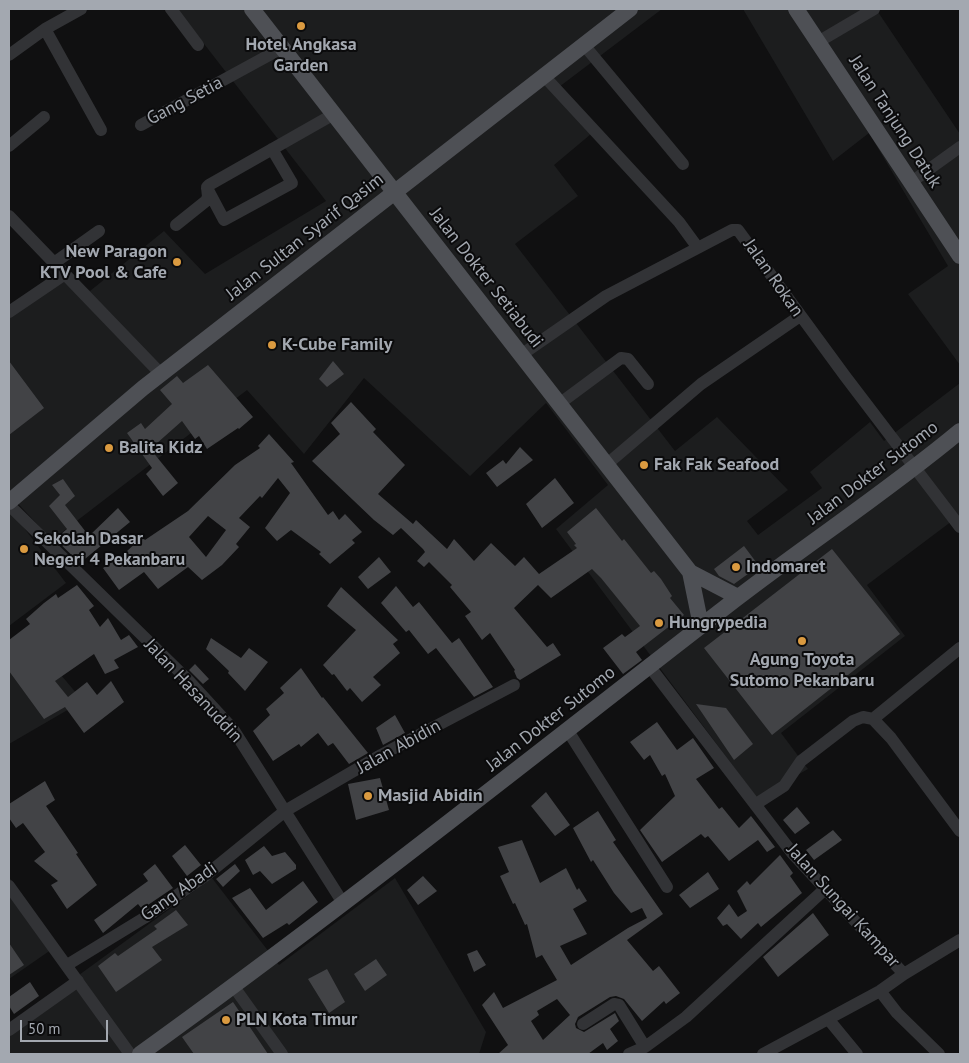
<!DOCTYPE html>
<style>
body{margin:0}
#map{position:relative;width:969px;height:1063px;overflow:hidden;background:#101011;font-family:"PT Sans",sans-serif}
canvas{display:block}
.frame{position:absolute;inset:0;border:10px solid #a3a8b0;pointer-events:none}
.scale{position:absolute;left:20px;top:1020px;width:88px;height:22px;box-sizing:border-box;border:2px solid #a3a8b0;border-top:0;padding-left:6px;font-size:15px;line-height:18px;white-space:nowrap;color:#a3a8b0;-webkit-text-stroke:4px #0b0b0c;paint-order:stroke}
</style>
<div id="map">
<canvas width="969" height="1063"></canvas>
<div class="frame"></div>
<div class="scale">50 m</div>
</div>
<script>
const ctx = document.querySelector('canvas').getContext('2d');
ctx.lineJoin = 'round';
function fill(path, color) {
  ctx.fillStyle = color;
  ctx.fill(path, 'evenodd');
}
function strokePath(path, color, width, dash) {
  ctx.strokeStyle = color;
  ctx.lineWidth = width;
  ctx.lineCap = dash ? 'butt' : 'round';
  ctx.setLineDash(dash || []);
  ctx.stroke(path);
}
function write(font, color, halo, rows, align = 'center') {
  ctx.font = font + ' "PT Sans",sans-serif';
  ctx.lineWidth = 4;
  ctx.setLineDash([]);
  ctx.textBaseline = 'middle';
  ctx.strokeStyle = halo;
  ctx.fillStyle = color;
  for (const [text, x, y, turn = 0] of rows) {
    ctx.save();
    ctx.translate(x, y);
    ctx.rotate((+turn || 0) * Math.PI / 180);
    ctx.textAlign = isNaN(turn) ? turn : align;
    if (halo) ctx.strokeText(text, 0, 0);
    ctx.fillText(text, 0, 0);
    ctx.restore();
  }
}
fill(new Path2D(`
 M177 9H662L559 87 597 129 554 165 578 196 515 244 675 451 717 417 788 490 747 521 758 535 822 488 810 472 870 422 884 441 960 383V515L867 585 905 636 781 733 808 769 757 798 556 529 608 485 546 403 470 476 364 378 304 454 247 390 52 540 9 494V316L71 275 90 291 164 231 205 274 326 201Z
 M743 9H876L960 134V365L908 294 948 266 869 133 833 161Z
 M12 512 66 583 9 626V514Z
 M39 649 83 701 9 744V667Z
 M9 877 58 945 9 979Z
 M212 878 279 965 395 878 486 1032 479 1054H9V1026Z`), '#1c1d1e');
fill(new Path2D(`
 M9 361 44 408 9 435Z
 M333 361 344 374 327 387 319 379Z
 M208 365 253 417 239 429 238 428 207 449 199 436 195 439 182 421 156 444 158 447 152 451 178 483 163 496 146 474 152 468 127 433 141 423 145 429 172 404 160 390 177 376 183 383Z
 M351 402 376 429 373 432 405 465 378 494 413 524 416 520 447 549 454 539 474 561 491 543 515 566 524 557 539 574 577 548 574 545 576 544 567 532 596 508 622 541 624 539 651 573 654 571 661 579 672 596 670 598 684 615 636 652 642 660 623 674 603 648 622 634 625 637 640 626 601 578 592 569 551 598 538 585 514 608 547 647 553 643 561 655 520 680 517 678 514 671 515 670 490 633 482 640 465 616 471 612 450 587 452 585 429 562 424 567 417 561 425 552 423 549 401 528 393 535 374 520 312 461 340 434 331 423Z
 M269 434 294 462 291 463 328 515 333 511 339 520 345 514 362 532 352 540 355 543 330 564 319 554 321 552 291 530 277 541 265 528 290 493 278 478 262 498 260 496 239 518 250 527 236 544 239 547 222 565 202 580 188 567 158 589 144 572 119 590 103 568 125 553 142 537 145 540 188 511 235 465 260 448 258 446ZM208 516 226 530 206 557 189 537Z
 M520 447 533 460 497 487 486 473 503 460 506 464Z
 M555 478 574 503 542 528 526 504Z
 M63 479 75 496 65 505 89 536 118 508 130 522 80 563 55 539 67 529 49 506 60 495 52 485Z
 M744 546 759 566 734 584 719 576 714 569Z
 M832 549 900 634 772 735 704 648Z
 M379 557 391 572 368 589 358 577Z
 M77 585 94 606 89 610 100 627 108 618 121 640 129 635 138 647 114 660 119 668 105 674 94 654 55 681 68 697 87 682 97 695 111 681 124 702 84 733 65 707 44 719 9 671V640L30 624 26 619 44 603 56 594 58 598Z
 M396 586 413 607 419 602 452 643 459 638 493 687 474 697 436 648 428 654 409 630 406 632 381 603Z
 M341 587 398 640 393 644 400 653 373 677 381 685 362 702 350 688 347 691 334 674 332 675 323 665 356 630 327 606Z
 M211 638 241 658 249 648 268 662 245 691 228 673 229 671 206 649Z
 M195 664 209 679 203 684 189 670Z
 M301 668 322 698 323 697 368 753 349 764 333 743 328 746 318 733 301 747 299 744 273 761 253 731 270 715 266 709 284 693 280 688Z
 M696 704 726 708 753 744 734 760Z
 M395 715 405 733 383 745 376 728Z
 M657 722 677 750 693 738 714 768 696 779 719 809 722 807 739 828 751 816 775 847 767 852 758 840 729 861 708 836 705 838 701 834 662 862 640 830 675 796 665 774 662 776 650 755 644 760 630 742Z
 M380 778 389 810 356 820 348 784Z
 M45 781 55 800 46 806 78 853 76 854 97 885 67 909 51 885 58 881 34 861 45 852 23 823 16 828 9 818V804Z
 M546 792 570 825 555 836 531 806Z
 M797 807 810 823 795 834 783 820Z
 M598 811 616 840 613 842 663 914 627 940 653 971 659 966 680 993 666 1004 664 1001 642 1021 624 999 616 996 610 997 578 1017 575 1024 576 1028 584 1032 615 1013 619 1021 610 1029 618 1041 607 1050 603 1043 588 1054H498L508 1045 482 1005 494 992 503 1008 557 980 542 955 536 958 527 924 525 925 515 903 513 904 500 876 509 872 498 847 522 840 540 883 566 868 577 890 579 888 587 901 573 909 587 934 560 946 571 965 628 928 647 918 642 908 631 913 614 893 593 860 591 862 573 828ZM557 999 570 1015 543 1040 531 1021 539 1015 537 1011Z
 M833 830 842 840 814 860 806 850Z
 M185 845 201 865 187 876 172 856Z
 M264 846 272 856 285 852 296 865V869L272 884 260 871 253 875 245 860Z
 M780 855 793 873 790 876 802 893 761 927 758 923 741 939 727 924 723 926 717 918 729 904 738 917 747 911 737 891 747 881 750 885Z
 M155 864 173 888 142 909 138 904 103 933 94 920 148 881 143 874Z
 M235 864 240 871 223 887 216 879Z
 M708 872 719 889 690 908 679 895Z
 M423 876 437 891 418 905 407 890Z
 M303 881 318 902 289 925 287 923 263 938 232 898 250 888 266 910Z
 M176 910 188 925 152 947 162 960 116 992 98 966 115 953 118 956 157 929 154 926Z
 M813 913 829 935 778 977 763 957Z
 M9 943 24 965 9 975Z
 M477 950 486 965 474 972 467 954Z
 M376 959 387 975 365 991 354 974Z
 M327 969 345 1002 329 1013 308 979Z
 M30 982 39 996 14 1014 9 1006V997Z
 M233 1002 268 1054H194L182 1037Z`), '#424346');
strokePath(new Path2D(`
 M171 9 198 45
 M45 29 101 130
 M818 42 874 9
 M584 45 683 164
 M9 55 45 29 81 9
 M544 76 679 222 698 248
 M141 125 282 48
 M9 146 44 117
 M910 183 960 147
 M207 188 224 220 292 183 272 149
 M9 216 161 374
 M176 225 206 201 208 197 207 187 209 185 334 114
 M54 263 99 231
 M9 312 65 274
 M521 355 606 296 732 230H738L845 376 960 527
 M559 404 621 358 628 359 648 384
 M606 465 701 384 800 316
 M9 505 189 681 233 729 343 903
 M650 667 793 854 904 974 880 991 763 1054
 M873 719 960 648
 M568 731 667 887
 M756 804 784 786 801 761 853 721 863 717 873 719 891 738 960 831
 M9 886 130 1054
 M67 965 144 918 205 876 285 811 381 755 514 685
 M904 974 960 940
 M234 987 282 1054
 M880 991 897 1013 939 1054
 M829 1020 857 1054
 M583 1024 614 1004 619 1005 645 1047
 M9 1030 78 981
 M629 1054 645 1047 686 1017 825 889`), '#323336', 12);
strokePath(new Path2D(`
 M252 9 690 572 738 597
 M796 9 960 256
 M9 502 143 388 630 9
 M690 572 701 626
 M140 1054C343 908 538 752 736 599 810 542 888 491 960 431`), '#4e5055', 16);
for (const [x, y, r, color] of [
 [301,26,5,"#da9a40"],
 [177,262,5,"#da9a40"],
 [272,345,5,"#da9a40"],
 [109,448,5,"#da9a40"],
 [644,465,5,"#da9a40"],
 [24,549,5,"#da9a40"],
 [736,567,5,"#da9a40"],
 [659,623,5,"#da9a40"],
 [802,641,5,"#da9a40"],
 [368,796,5,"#da9a40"],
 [226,1020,5,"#da9a40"]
]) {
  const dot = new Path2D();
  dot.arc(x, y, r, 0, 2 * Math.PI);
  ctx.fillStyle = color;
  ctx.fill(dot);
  strokePath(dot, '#0b0b0c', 2);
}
write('bold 18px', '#a3a8b0', '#0b0b0c', [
 ["Hotel Angkasa",301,45,"center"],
 ["Garden",301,66,"center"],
 ["New Paragon",167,252,"right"],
 ["KTV Pool & Cafe",167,273,"right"],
 ["K-Cube Family",282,345],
 ["Balita Kidz",119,448],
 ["Fak Fak Seafood",654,465],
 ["Sekolah Dasar",34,539],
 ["Negeri 4 Pekanbaru",34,560],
 ["Indomaret",746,567],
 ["Hungrypedia",669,623],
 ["Agung Toyota",802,660,"center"],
 ["Sutomo Pekanbaru",802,681,"center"],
 ["Masjid Abidin",378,796],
 ["PLN Kota Timur",236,1020]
], 'left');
write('18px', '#a3a8b0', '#0b0b0c', [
 ["Gang Setia",185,101,-28],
 ["Jalan Tanjung Datuk",895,122,57],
 ["Jalan Sultan Syarif Qasim",305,237,-38],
 ["Jalan Dokter Setiabudi",486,278,52],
 ["Jalan Rokan",773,278,55],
 ["Jalan Dokter Sutomo",873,473,-37],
 ["Jalan Hasanuddin",193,691,47],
 ["Jalan Dokter Sutomo",551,719,-38],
 ["Jalan Abidin",399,747,-29],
 ["Gang Abadi",179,892,-35],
 ["Jalan Sungai Kampar",843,906,48]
]);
</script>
